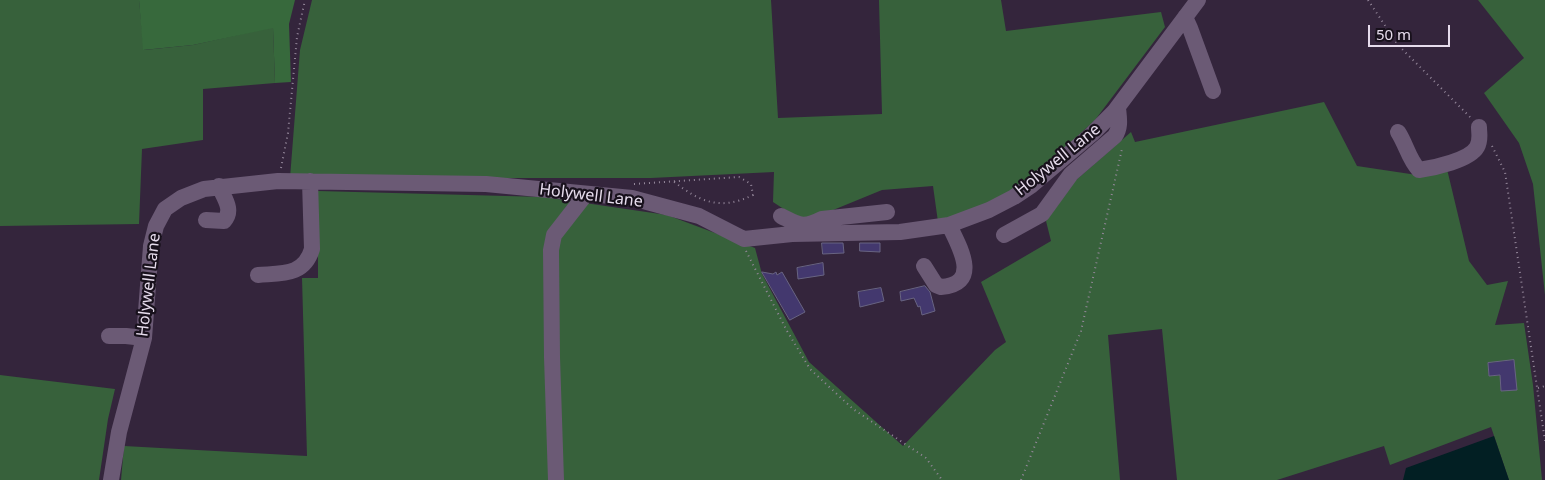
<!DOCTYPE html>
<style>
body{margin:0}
#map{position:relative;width:1545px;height:480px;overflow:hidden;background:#34253c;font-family:"Noto Sans",sans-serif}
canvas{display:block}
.scale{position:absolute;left:1368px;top:25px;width:82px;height:22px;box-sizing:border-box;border:2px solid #e6dcec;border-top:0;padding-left:6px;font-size:15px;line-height:18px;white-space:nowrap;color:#e6dcec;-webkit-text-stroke:4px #18111c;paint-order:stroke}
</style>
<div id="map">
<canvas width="1545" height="480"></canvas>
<div class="scale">50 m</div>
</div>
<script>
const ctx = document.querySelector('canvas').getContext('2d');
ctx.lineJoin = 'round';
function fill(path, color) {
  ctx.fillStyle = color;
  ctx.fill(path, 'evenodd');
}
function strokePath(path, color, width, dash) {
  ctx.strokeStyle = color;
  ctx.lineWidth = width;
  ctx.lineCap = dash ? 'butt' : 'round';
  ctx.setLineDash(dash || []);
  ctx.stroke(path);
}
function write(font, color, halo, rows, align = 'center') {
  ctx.font = font + ' "Noto Sans",sans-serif';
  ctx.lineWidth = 4.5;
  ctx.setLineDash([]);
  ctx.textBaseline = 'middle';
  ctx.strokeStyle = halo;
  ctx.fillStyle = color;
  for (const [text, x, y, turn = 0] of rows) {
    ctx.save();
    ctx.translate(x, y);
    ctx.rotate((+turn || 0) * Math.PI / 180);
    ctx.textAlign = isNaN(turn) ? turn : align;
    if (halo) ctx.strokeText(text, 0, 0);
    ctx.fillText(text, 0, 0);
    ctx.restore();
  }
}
fill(new Path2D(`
 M0 0H139L144 50 193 45 273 27 275 83 203 89V140L142 149 139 224 0 226Z
 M312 0H771L778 118 882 114 879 0H1001L1006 31 1161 12 1165 27 1095 120 1026 184 985 207 938 222 933 186 882 190 821 215 799 219 773 202 774 172 651 178H290L300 50Z
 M1478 0H1545V295L1533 184 1519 143 1484 93 1524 58Z
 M1324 102 1357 166 1417 175 1447 169 1469 261 1487 285 1508 281 1495 325 1524 323 1533 385 1542 480H1509L1491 427 1390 465 1384 446 1277 480H1177L1162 329 1108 335 1120 480H121L124 446 307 456 302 278H318V191L544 197 667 215 755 248 762 274 809 362 903 446 995 350 1006 342 981 282 1051 241 1046 221 1075 181 1131 132 1135 142ZM1514 360 1501 391 1500 381H1505V375L1489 376 1488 363Z
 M0 375 115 389 108 419 99 480H0Z`), '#37613b');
fill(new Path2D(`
 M139 0H295L289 24 291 82 275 83 273 28 193 45 143 50Z`), '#37693c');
fill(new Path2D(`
 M1494 436 1509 480H1403L1406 468Z`), '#021f23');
const building = new Path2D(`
 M822 243H843L844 253 823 254Z
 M860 243H880V252L860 251Z
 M823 263 824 275 798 279 797 268Z
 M762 272 773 274 776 272 777 275 782 272 805 312 790 320Z
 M925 286 930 292 935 311 922 315 920 306 918 307 914 298 901 301 900 292Z
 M881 288 884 301 860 307 858 292Z
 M1514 360 1517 390 1501 391 1500 375 1489 376 1488 363Z`);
fill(building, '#43386e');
strokePath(building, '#686482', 1);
strokePath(new Path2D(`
 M1368 0 1398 45 1471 118
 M1492 146 1505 172 1545 441
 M281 168 288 133 297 37 305 0
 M634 184 739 177 751 184 753 195C720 211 700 202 673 181
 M746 251 787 331 810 369 853 409 926 458 942 480
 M1538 388 1545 386
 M1021 480 1081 331 1122 149`), '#95889b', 2, [1, 4]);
strokePath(new Path2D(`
 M1185 17 1190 28 1213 91
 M1398 132C1406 144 1409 160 1419 170 1434 168 1470 160 1477 147 1481 140 1479 134 1479 127
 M781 216C799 225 802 229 822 219L887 212
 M206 220 224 221C234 210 224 198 219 186
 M1004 235 1042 214 1071 174 1115 136C1121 127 1119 118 1118 108
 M924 266 936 285 941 287C982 284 959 246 949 225
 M258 275C282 273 304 276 312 249L310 181
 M109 336H126L144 338
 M111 480 119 432 144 338 151 246 156 226 165 209 181 198 204 189 278 181 486 184 632 198 699 216 744 239 792 234 900 232 949 225 989 210 1014 197 1032 185 1092 134 1114 112 1198 0
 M556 480 552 357 551 250 554 235 586 194`), '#6b5a75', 16);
write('16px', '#e6dcec', '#18111c', [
 ["Holywell Lane",1058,160,-39],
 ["Holywell Lane",591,196,7],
 ["Holywell Lane",149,285,-83]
]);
</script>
